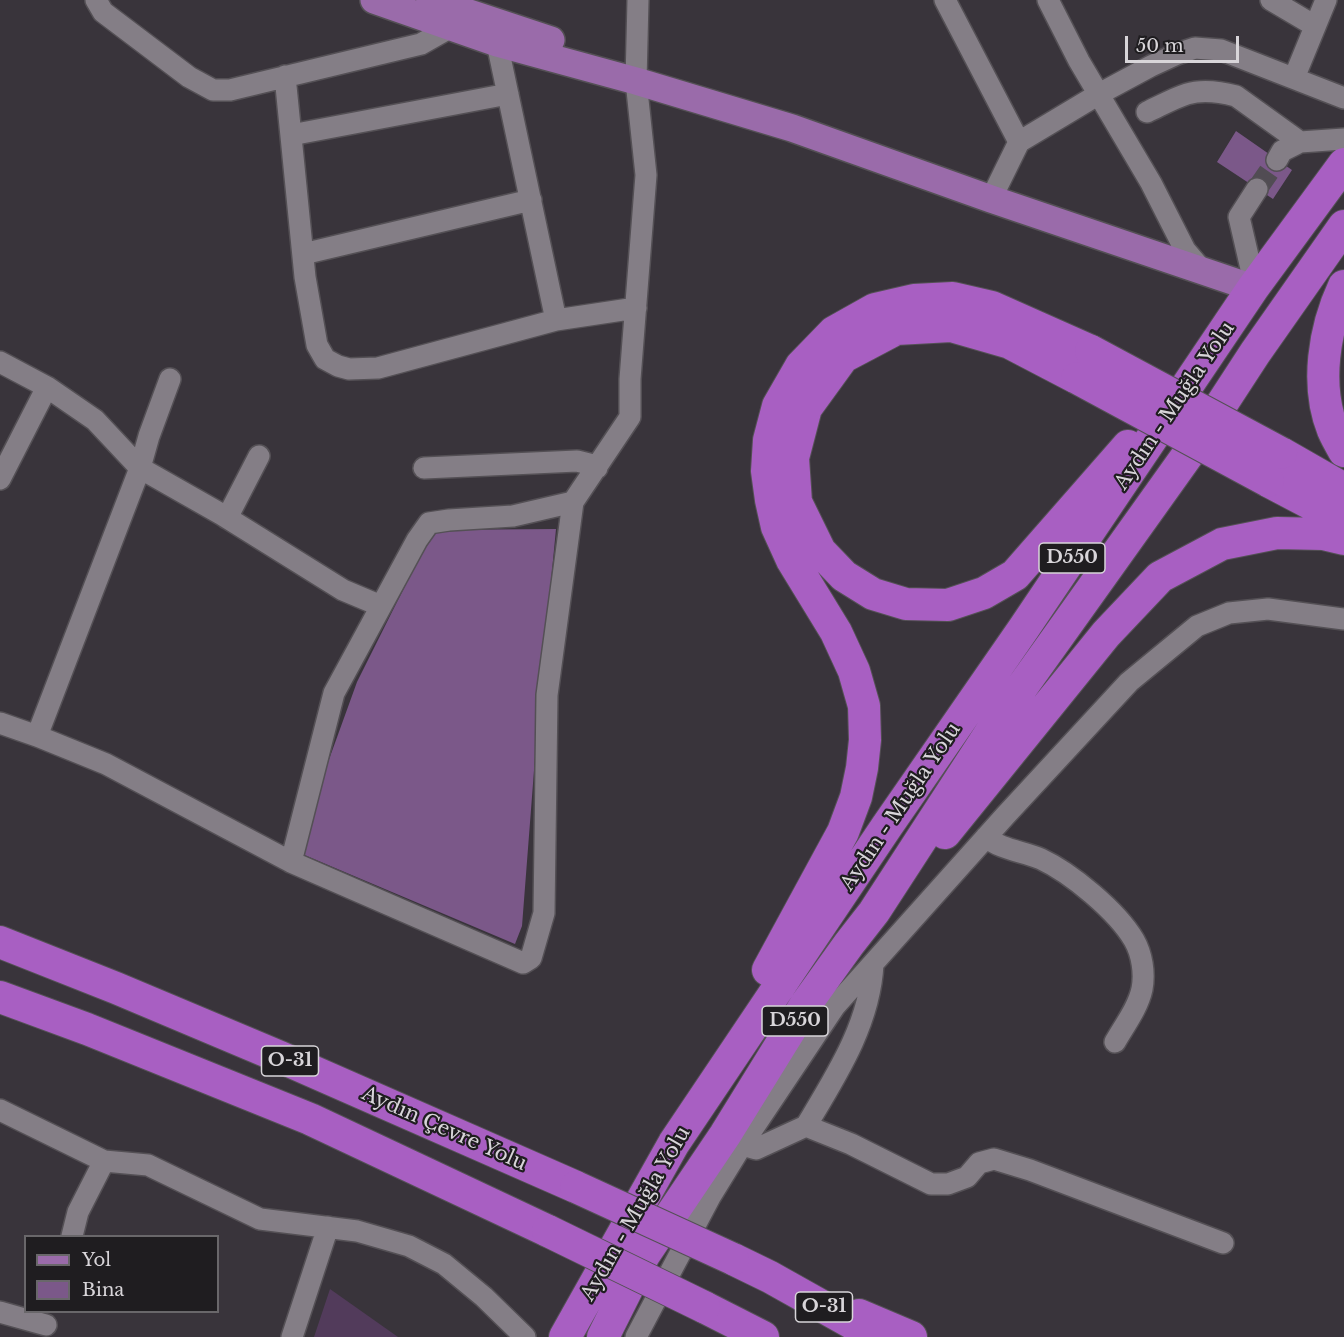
<!DOCTYPE html>
<meta charset="utf-8">
<style>
body{margin:0}
#map{position:relative;width:1344px;height:1337px;overflow:hidden;background:#39343b;font-family:"Libre Baskerville",serif}
canvas{display:block}
.legend{position:absolute;left:24px;top:1235px;width:195px;height:78px;box-sizing:border-box;background:#1f1d20;border:2px solid #69676a;margin:0;padding:8px 10px;list-style:none;font-size:18px;color:#d8d5d9}
.legend li{display:flex;align-items:center;gap:12px;height:30px}
.legend b{width:30px;border:2px solid #69676a}
.scale{position:absolute;left:1125px;top:36px;width:114px;height:27px;box-sizing:border-box;border:3px solid #d8d5d9;border-top:0;padding-left:8px;font-size:18px;line-height:21px;white-space:nowrap;color:#d8d5d9;-webkit-text-stroke:4px #1f1d20;paint-order:stroke}
</style>
<div id="map">
<canvas width="1344" height="1337"></canvas>
<ul class="legend">
<li><b style="height:8px;background:#9a6baa"></b>Yol</li>
<li><b style="height:16px;background:#7b5889"></b>Bina</li>
</ul>
<div class="scale">50 m</div>
</div>
<script>
const ctx = document.querySelector('canvas').getContext('2d');
ctx.lineJoin = 'round';
function fill(path, color) {
  ctx.fillStyle = color;
  ctx.fill(path, 'evenodd');
}
function strokePath(path, color, width, dash) {
  ctx.strokeStyle = color;
  ctx.lineWidth = width;
  ctx.lineCap = dash ? 'butt' : 'round';
  ctx.setLineDash(dash || []);
  ctx.stroke(path);
}
function write(font, color, halo, rows, align = 'center') {
  ctx.font = font + ' "Libre Baskerville",serif';
  ctx.lineWidth = 4.5;
  ctx.setLineDash([]);
  ctx.textBaseline = 'middle';
  ctx.strokeStyle = halo;
  ctx.fillStyle = color;
  for (const [text, x, y, turn = 0] of rows) {
    ctx.save();
    ctx.translate(x, y);
    ctx.rotate((+turn || 0) * Math.PI / 180);
    ctx.textAlign = isNaN(turn) ? turn : align;
    if (halo) ctx.strokeText(text, 0, 0);
    ctx.fillText(text, 0, 0);
    ctx.restore();
  }
}
fill(new Path2D(`
 M330 1289 398 1337H314Z`), '#523b5b');
fill(new Path2D(`
 M1236 131 1292 170 1273 199 1217 162Z
 M556 529 539 706 522 926 515 944 302 854 327 765 357 682 433 530Z`), '#7b5889');
strokePath(new Path2D(`
 M1257 189 1277 160`), '#514c53', 21, [21, 10]);
const minor = new Path2D(`
 M96 0 103 12 189 77 213 90H230L421 44 451 27
 M945 0 1019 142
 M1048 0 1079 61 1151 183 1185 250 1203 271
 M1271 0 1315 26
 M285 76 305 277 317 345 325 359 338 366 349 369 378 368 556 320 497 43
 M1294 78 1326 0
 M1147 112C1160 106 1174 98 1187 94 1203 89 1221 92 1236 96L1300 142
 M291 135 508 94
 M1277 160 1282 151 1300 142 1344 139
 M991 199 1019 142 1099 94 1151 66 1177 54 1195 48 1221 50 1344 98
 M303 254 531 200
 M1255 286 1239 217 1257 189
 M556 320 636 308
 M0 362 47 387 95 420 140 468 221 514 343 590 381 606
 M424 468 577 461 589 464 597 468
 M0 479 47 387
 M227 518 259 456
 M0 723 37 736 106 764 291 862 523 963 531 958 544 913 547 695 573 502
 M37 736 140 468 149 436 170 379
 M986 837C1001 850 1023 851 1041 859 1071 873 1117 911 1134 940 1142 954 1145 973 1142 989 1138 1008 1124 1026 1115 1042
 M291 862 334 693 417 540 429 523 449 520 513 516 573 502 630 417V379L646 175 636 81 638 0
 M0 1110 104 1161 148 1165 260 1219 357 1231 409 1246 444 1264 484 1297 525 1337
 M806 1126C836 1076 870 1024 873 964
 M731 1138 742 1145 756 1149 806 1126 851 1144 931 1184H948L967 1177 979 1163 994 1159 1030 1170 1223 1243
 M72 1236 78 1212 104 1161
 M0 1312 46 1325
 M292 1337 328 1227
 M636 1337 710 1197 742 1145 835 1006 1005 816 1129 682 1197 626 1229 613 1268 609 1344 619`);
const major = new Path2D(`
 M374 0 497 43 636 81 792 128 991 199 1253 288
 M430 0 551 40`);
const highway = new Path2D(`
 M1344 286C1324 329 1315 385 1333 430 1336 437 1340 444 1344 451
 M1077 378 1010 343 951 326 896 329 843 357 806 408 793 458 796 502 820 551 844 576 873 594 906 604 948 605 984 593 1015 575 1128 446
 M1281 453 1344 489
 M1268 481 1344 521
 M945 833 1106 634 1160 577 1222 544 1277 533 1323 534 1344 539
 M0 942 116 988 280 1057 576 1187
 M768 970 843 832 856 797 862 768 865 740 864 706 854 671 836 632 792 560 777 527 771 500 767 471 769 440 778 406 801 366 834 332 875 309 914 300 953 298 992 307 1091 351
 M0 997 87 1029 310 1119 548 1231
 M733 1259 770 1277 877 1337
 M704 1307 763 1337
 M859 1315 911 1337
 M565 1337 674 1143 887 826 1024 628 1253 288 1344 164
 M603 1337 644 1255 725 1135 806 1004 849 944 874 912 1002 715 1199 439 1255 353 1344 226`);
strokePath(minor, '#545055', 24);
strokePath(major, '#545055', 30);
strokePath(highway, '#545055', 34);
strokePath(minor, '#847e86', 21);
strokePath(major, '#9a6baa', 27);
strokePath(highway, '#a85fc2', 32);
const highwayBridge = new Path2D(`
 M1091 351 1281 453
 M1077 378 1268 481
 M576 1187 733 1259
 M548 1231 704 1307`);
strokePath(highwayBridge, '#545055', 34, []);
strokePath(highwayBridge, '#a85fc2', 32);
for (const [x, y, w] of [
 [1072,558,66],
 [795,1021,66],
 [290,1061,57],
 [824,1307,57]
]) {
  const box = new Path2D();
  box.roundRect(x - w / 2, y - 15, w, 30, 4.5);
  ctx.fillStyle = '#1f1d20';
  ctx.fill(box);
  strokePath(box, '#d8d5d9', 1.5);
}
write('bold 18px', '#d8d5d9', null, [
 ["D550",1072,558],
 ["D550",795,1021],
 ["O-31",290,1061],
 ["O-31",824,1307]
]);
write('20px', '#d8d5d9', '#1f1d20', [
 ["Aydın - Muğla Yolu",1175,406,-56],
 ["Aydın - Muğla Yolu",901,807,-56],
 ["Aydın Çevre Yolu",444,1129,24],
 ["Aydın - Muğla Yolu",636,1214,-60]
]);
</script>
